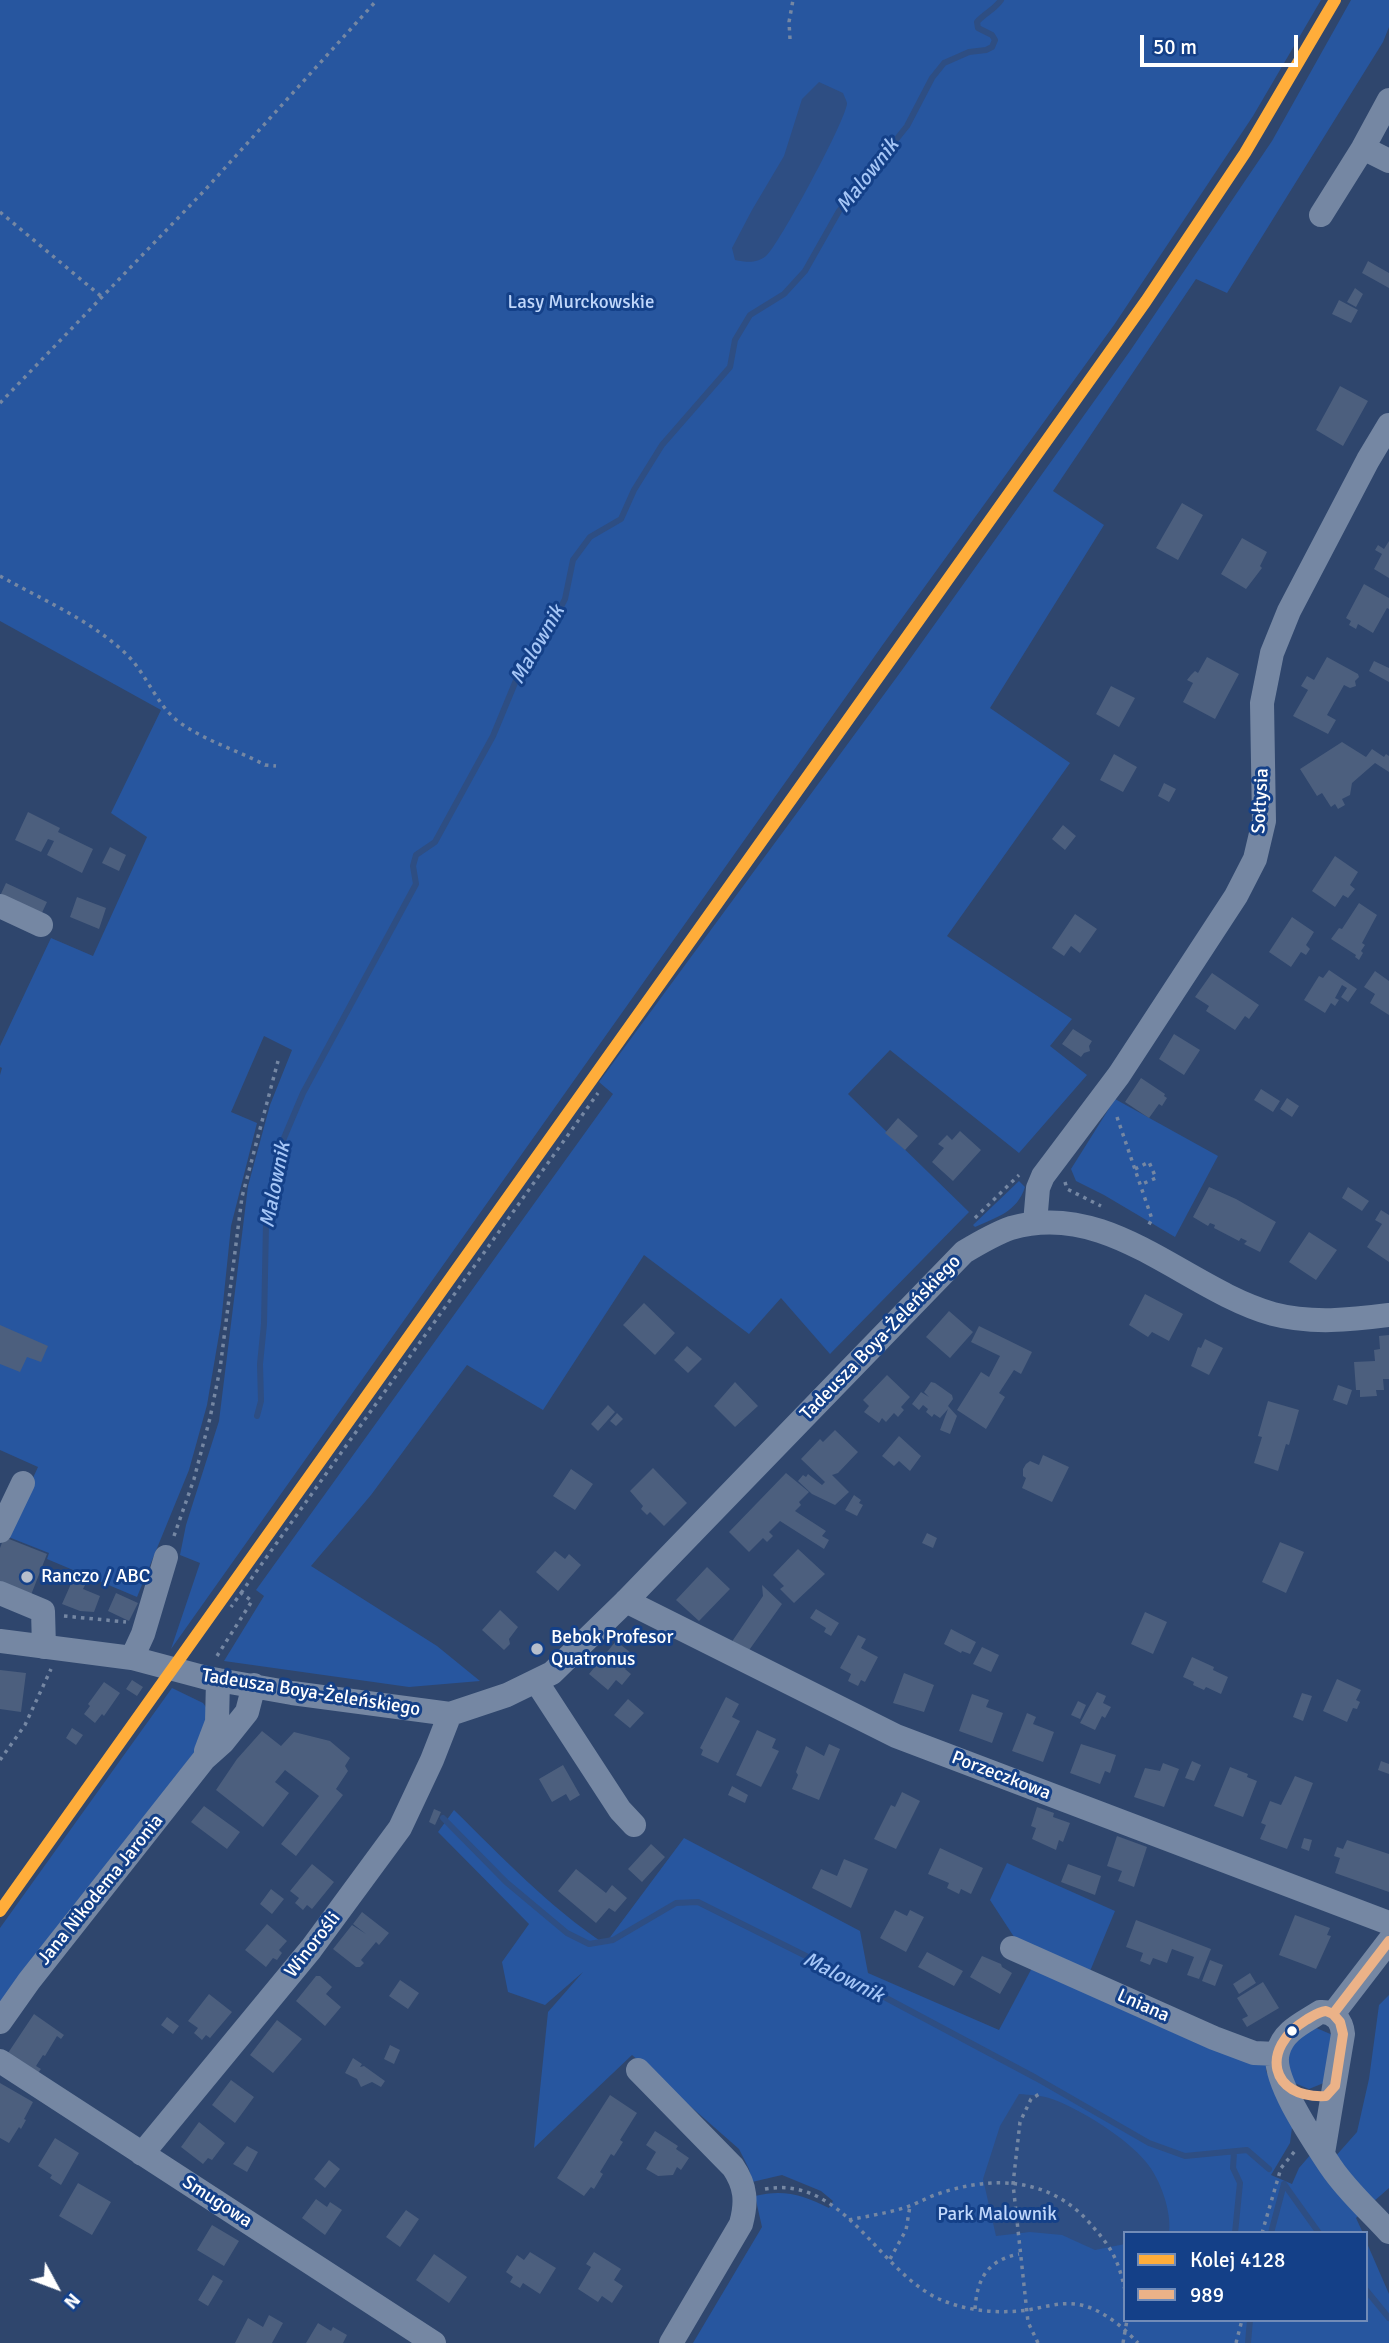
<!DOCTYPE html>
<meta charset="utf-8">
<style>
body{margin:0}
#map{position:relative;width:1389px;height:2343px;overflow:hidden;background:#2f466d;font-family:Signika,sans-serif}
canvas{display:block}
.legend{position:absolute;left:1123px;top:2231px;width:245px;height:91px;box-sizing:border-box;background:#144088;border:2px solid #728cb8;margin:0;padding:9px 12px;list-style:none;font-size:21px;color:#fff}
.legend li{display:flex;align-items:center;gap:14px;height:35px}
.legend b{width:35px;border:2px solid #728cb8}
.north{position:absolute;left:21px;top:2252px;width:70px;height:70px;-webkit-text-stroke:5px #144088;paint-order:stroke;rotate:131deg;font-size:19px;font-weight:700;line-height:28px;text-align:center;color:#fff}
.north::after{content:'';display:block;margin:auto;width:24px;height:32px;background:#fff;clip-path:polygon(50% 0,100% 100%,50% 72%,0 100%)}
.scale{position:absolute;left:1140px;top:35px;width:158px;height:32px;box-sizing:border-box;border:4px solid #fff;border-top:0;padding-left:9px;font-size:21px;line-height:24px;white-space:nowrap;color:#fff;-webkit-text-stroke:5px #144088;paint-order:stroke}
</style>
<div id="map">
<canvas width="1389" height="2343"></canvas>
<ul class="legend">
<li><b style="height:9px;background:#ffad3a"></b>Kolej 4128</li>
<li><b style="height:9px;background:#ebb288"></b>989</li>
</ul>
<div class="north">N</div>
<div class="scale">50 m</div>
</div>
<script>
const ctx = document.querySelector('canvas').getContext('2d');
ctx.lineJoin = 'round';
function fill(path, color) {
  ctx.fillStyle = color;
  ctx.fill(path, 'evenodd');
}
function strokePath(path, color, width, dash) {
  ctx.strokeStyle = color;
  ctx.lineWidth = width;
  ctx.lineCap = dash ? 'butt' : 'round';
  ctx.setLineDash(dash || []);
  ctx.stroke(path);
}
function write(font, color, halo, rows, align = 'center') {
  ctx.font = font + ' Signika,sans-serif';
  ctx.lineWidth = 6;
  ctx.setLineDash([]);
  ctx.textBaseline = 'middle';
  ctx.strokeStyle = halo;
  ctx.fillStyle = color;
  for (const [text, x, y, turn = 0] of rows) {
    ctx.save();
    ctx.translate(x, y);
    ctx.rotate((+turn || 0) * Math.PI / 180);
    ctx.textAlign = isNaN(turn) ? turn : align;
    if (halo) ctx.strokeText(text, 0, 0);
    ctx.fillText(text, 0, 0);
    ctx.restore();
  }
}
fill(new Path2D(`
 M0 0H1321L1253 116 1114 325 884 643 171 1649 200 1563 180 1555 186 1525 219 1421 248 1186 270 1105 292 1050 264 1036 231 1112 257 1123 231 1226 221 1323 207 1405 189 1470 137 1597 47 1559 49 1553 6 1536 38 1467 0 1450V1075L2 1068 0 1067V1046L51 938 93 956 147 837 111 813 161 710 0 621Z
 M1351 0H1389V27L1383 42 1227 293 1196 279 1053 491 1104 525 990 708 1070 763 947 936 1072 1019 1050 1046 1087 1075 1019 1153 890 1050 848 1094 969 1212 830 1354 781 1298 749 1334 644 1255 543 1410 467 1365 371 1495 311 1566 437 1646 480 1681 409 1687 224 1661 264 1596 256 1590 613 1094 599 1082 902 670 1130 351 1272 141Z
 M1115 1099 1218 1156 1175 1237 1104 1195 1076 1181 1071 1169Z
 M1019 1181 1025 1187C1017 1212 997 1217 975 1227L973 1225Z
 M172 1688 203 1703 212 1715 209 1733 0 2007V1928Z
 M454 1810C502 1857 549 1907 605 1944L684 1838 860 1931 868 1973 999 2030 1033 1966 990 1900 1007 1863 1115 1911 1083 1988 1266 2060V2071L1293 2120 1290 2143 1271 2175 1292 2184 1299 2168 1312 2153 1362 2212 1356 2218 1363 2233H1125V2320H1366V2241L1389 2294V2343H693L762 2227 755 2196C784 2189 803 2195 829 2208L833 2201 821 2191 782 2175 752 2182 749 2169 739 2149 632 2055 534 2148 548 2012 583 1972 545 2005 508 1992 502 1962 529 1924 438 1832Z
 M1389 1995V2188L1373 2202 1334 2158 1357 2132 1369 2079 1379 2005Z
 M1314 2027 1335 2036 1326 2082 1309 2089 1292 2082 1286 2074 1288 2046Z`), '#27569f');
fill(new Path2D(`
 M819 82 843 93C844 96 846 99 847 103 848 116 778 247 766 256 756 264 746 262 735 260L732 248 752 210 784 156 802 99Z
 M1019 2094C1030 2095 1042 2095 1052 2099 1080 2109 1127 2138 1146 2162 1160 2178 1172 2212 1169 2233H1125V2244L1095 2250 1062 2235 1030 2232 996 2236 983 2179 1000 2126Z`), '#2e4e83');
strokePath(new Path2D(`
 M257 1416 261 1401 260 1364 264 1324 266 1224 281 1145 303 1093 416 884 413 866 416 855 435 842 493 736 522 666 545 638 565 599 573 560 590 537 621 519 634 490 662 445 730 367 735 340 750 315 784 294 805 271 839 211 907 126 932 78 944 63 969 52 986 50 992 47 995 40 992 35 978 28 977 22C985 13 994 10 1001 0
 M443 1818 506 1882 567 1933 589 1944 613 1940 676 1903 698 1902 828 1967 1036 2078 1149 2143 1185 2156 1247 2150 1269 2169
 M1234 2152 1233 2168 1240 2183 1235 2233
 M1284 2184 1319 2233
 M1271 2233 1284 2184
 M1366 2290 1389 2318
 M1248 2343 1250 2320`), '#2e4e83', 6);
fill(new Path2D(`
 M1368 261 1389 273V288L1362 273Z
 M1355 288 1363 294 1356 307 1347 302Z
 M1339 300 1358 310 1351 323 1332 314Z
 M1340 386 1368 401 1343 446 1316 430Z
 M1182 503 1203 515 1178 560 1156 548Z
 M1242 538 1267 552 1260 566 1262 568 1246 589 1221 574Z
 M1389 541V578L1374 569 1382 554 1375 550 1378 545 1384 549Z
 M1364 584 1389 598V609L1387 608 1373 633 1358 624 1356 629 1349 625 1351 621 1346 618Z
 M1207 657 1239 674 1215 719 1183 702 1193 683 1187 680 1191 675 1195 671 1198 673Z
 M1327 657 1358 674 1359 677 1355 681 1356 686 1350 688 1344 685 1327 715 1336 720 1328 734 1293 716 1308 690 1301 686 1307 676 1314 680Z
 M1374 661 1389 668V682L1369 671Z
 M1111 686 1135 698 1119 727 1096 714Z
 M1342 742 1366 757 1372 749 1384 757 1386 754 1389 756V772L1375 763 1352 783 1350 795 1342 799 1345 805 1338 809 1335 804 1331 807 1322 793 1317 796 1300 769Z
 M1114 754 1137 767 1123 792 1100 780Z
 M1164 783 1176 789 1169 802 1158 796Z
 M28 812 60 828 58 832 93 849 82 873 47 855 54 841 48 839 41 852 15 840Z
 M1063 825 1076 836 1065 850 1052 839Z
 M110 847 126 855 119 871 102 863Z
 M1335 856 1358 872 1350 885 1355 889 1348 898 1343 895 1335 907 1312 891Z
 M6 883 47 902 40 917 0 896Z
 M77 897 106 908 99 929 70 917Z
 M1359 903 1377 915 1362 943 1365 945 1361 951 1363 953 1359 960 1355 957 1356 955 1331 939 1339 928 1342 929Z
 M1075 914 1097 929 1080 953 1071 946 1064 956 1052 948Z
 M1292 917 1314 932 1306 945 1310 949 1306 955 1301 952 1291 967 1269 952Z
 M1329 970 1357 989 1348 1002 1341 997 1347 988 1342 985 1335 998 1339 1000 1335 1006 1331 1003 1325 1013 1304 1000 1319 976 1323 978Z
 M1375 971 1389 981V1015L1370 1003 1375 994 1364 987Z
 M1212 973 1259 1005 1249 1019 1245 1016 1235 1030 1206 1011 1209 1006 1195 997Z
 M1073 1029 1092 1041 1089 1046 1090 1051 1084 1053 1081 1057 1062 1044Z
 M1174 1034 1200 1050 1184 1075 1159 1059Z
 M1141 1078 1165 1094 1164 1096 1167 1098 1162 1106 1159 1104 1149 1118 1125 1102Z
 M1261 1089 1280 1101 1273 1112 1254 1100Z
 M1287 1098 1299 1106 1292 1117 1280 1109Z
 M898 1118 918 1136 905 1150 885 1133Z
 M960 1131 981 1150 953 1181 932 1162 944 1148 938 1144 947 1135 952 1140Z
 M1209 1187 1236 1199 1276 1222 1260 1252 1244 1244 1247 1241 1241 1238 1239 1241 1214 1228 1215 1225 1210 1223 1208 1226 1193 1217Z
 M1348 1187 1369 1201 1362 1211 1342 1198Z
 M1381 1210 1389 1215V1262L1367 1247 1382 1224 1375 1220Z
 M1309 1232 1337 1250 1316 1280 1289 1262Z
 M1145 1294 1183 1314 1169 1341 1152 1332 1148 1337 1129 1325Z
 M644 1303 675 1333 655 1355 623 1325Z
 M949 1311 973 1332 950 1358 926 1337Z
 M0 1325 48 1346 41 1362 27 1357 20 1372 0 1364Z
 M979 1326 1032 1352 1021 1374 1014 1370 999 1393 1005 1397 986 1429 957 1410 981 1372 989 1377 1000 1356 971 1342Z
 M1389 1335V1379H1383L1384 1390H1376L1377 1396 1360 1397V1390H1356L1354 1362 1375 1361 1374 1350 1380 1349 1379 1336Z
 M1205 1339 1223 1348 1209 1375 1191 1366 1198 1347 1201 1348Z
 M687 1346 702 1359 688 1373 674 1360Z
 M887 1375 910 1397 901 1407 904 1410 898 1417 894 1413 886 1422 882 1418 879 1423 864 1412 869 1406 863 1400Z
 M735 1382 758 1406 735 1427 714 1406Z
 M931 1382 935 1383 952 1395 953 1399 948 1406 957 1416 950 1434 940 1430 948 1409 940 1418 934 1414 932 1417 926 1412 928 1409 923 1405 919 1410 912 1404 921 1392 929 1397 924 1392Z
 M1338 1385 1352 1390 1347 1405 1333 1400Z
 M1268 1401 1299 1410 1289 1445 1286 1444 1278 1471 1254 1463 1262 1437 1258 1436Z
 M608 1405 615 1412 598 1431 591 1424Z
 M617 1413 623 1419 616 1426 610 1421Z
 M835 1430 858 1452 838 1473 832 1475 849 1492 835 1505 812 1494 798 1481 803 1475 806 1477 808 1474 822 1485 825 1482 801 1459 820 1439 823 1442Z
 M899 1436 921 1456 910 1471 899 1461 894 1466 882 1456Z
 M1043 1455 1069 1467 1052 1502 1022 1488 1026 1478 1023 1476V1469L1026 1464 1030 1461 1039 1465Z
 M653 1468 687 1503 664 1526 650 1512 647 1515 641 1509 643 1506 630 1491Z
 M571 1469 593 1484 575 1510 553 1496Z
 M786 1473 809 1492 799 1502 801 1505 795 1511 826 1531 822 1536 829 1540 824 1549 780 1521 769 1532 773 1536 767 1542 763 1538 749 1552 729 1532Z
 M854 1495 861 1500 859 1503 863 1505 857 1516 845 1510Z
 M927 1533 937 1538 933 1548 922 1543Z
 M4 1537 47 1554 31 1595 0 1581V1548Z
 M1280 1542 1304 1552 1286 1593 1262 1582Z
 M798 1549 825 1574 794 1603 780 1589 784 1586 773 1575Z
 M555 1551 565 1559 569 1554 581 1565 558 1591 536 1572Z
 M707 1567 730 1589 699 1621 676 1600Z
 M74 1577 86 1583 83 1589 100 1596 94 1612 80 1611 62 1604Z
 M762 1585 782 1604 747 1653 731 1643 763 1596Z
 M116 1593 138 1603 129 1621 108 1611Z
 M816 1609 839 1623 831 1636 824 1632 826 1628 810 1618Z
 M500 1610 518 1627 509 1639 510 1644 504 1650 482 1630Z
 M1145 1612 1167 1622 1153 1654 1131 1644Z
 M951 1629 976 1642 970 1654 962 1651 961 1653 944 1644Z
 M858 1635 866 1639 861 1648 878 1657 865 1682 861 1680 858 1686 848 1681 851 1674 840 1668Z
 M616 1641 636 1657 625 1669 631 1674 622 1685 616 1680 608 1690 589 1674Z
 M982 1647 999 1655 991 1672 973 1664Z
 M1192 1657 1214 1667 1213 1670 1228 1677 1221 1694 1206 1687 1204 1690 1193 1685 1194 1682 1183 1677Z
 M0 1670 26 1673 21 1712 0 1709Z
 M904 1673 934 1685 924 1712 893 1703Z
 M1337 1679 1361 1690 1356 1700 1360 1702 1357 1709 1353 1708 1347 1722 1323 1711Z
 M132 1680 143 1687 137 1696 126 1689Z
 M104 1682 120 1693 104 1716 102 1714 95 1723 84 1714 90 1706 88 1704Z
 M1097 1692 1106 1696 1103 1703 1111 1707 1105 1718 1102 1716 1095 1730 1080 1723Z
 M1302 1693 1312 1696 1303 1721 1293 1717Z
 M972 1694 989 1700 986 1707 1003 1713 992 1743 959 1731Z
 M726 1697 739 1704 732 1717 740 1721 718 1763 701 1755 703 1750 700 1748Z
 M628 1699 644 1713 630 1728 614 1715Z
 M1078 1701 1086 1705 1080 1719 1071 1715Z
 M1027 1713 1036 1717 1033 1724 1054 1732 1043 1762 1012 1751Z
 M72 1728 83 1735 76 1745 66 1738Z
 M757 1730 776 1739 772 1748 779 1751 761 1787 736 1775Z
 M262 1731 281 1746 294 1732 330 1741 350 1758 345 1766 348 1771 336 1789 343 1795 296 1856 281 1844 319 1796 285 1770 275 1782 289 1793 263 1827 216 1790 237 1759Z
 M829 1744 840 1749 819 1800 792 1789 798 1775 796 1772 806 1746 824 1756Z
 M1081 1744 1116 1755 1110 1773 1105 1771 1100 1784 1070 1773Z
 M1192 1761 1201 1765 1194 1781 1185 1778Z
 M1381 1761 1389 1764V1774L1378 1770Z
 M1163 1763 1179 1769 1164 1807 1134 1797 1145 1768 1160 1771Z
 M563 1765 580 1795 570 1801 566 1794 552 1802 539 1779Z
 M1230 1767 1248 1774 1247 1777 1257 1781 1243 1817 1214 1806Z
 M1295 1776 1313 1783 1287 1849 1260 1839 1266 1825 1261 1823 1270 1801 1281 1805Z
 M732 1786 748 1795 745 1803 728 1795Z
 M902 1792 920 1801 896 1849 874 1839 891 1805 895 1807Z
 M204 1806 240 1832 227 1849 191 1822Z
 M1037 1807 1054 1813 1053 1817 1070 1823 1063 1842 1059 1840 1056 1850 1032 1839 1036 1828 1031 1826Z
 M434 1809 441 1812 435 1825 429 1822Z
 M1117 1836 1147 1847 1134 1887 1118 1881 1122 1871 1107 1866Z
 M1304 1838 1312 1840 1309 1851 1301 1848Z
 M1347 1840 1389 1854V1892L1335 1873 1340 1858 1334 1856 1337 1847 1343 1849Z
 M651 1844 665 1857 642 1882 628 1869Z
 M940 1848 983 1868 971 1894 961 1889 959 1894 947 1888 949 1883 928 1874Z
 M844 1859 868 1869 851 1908 812 1888 821 1869 837 1876Z
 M312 1864 334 1882 312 1909 307 1905 303 1910 295 1903 299 1898 290 1891Z
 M1068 1864 1101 1876 1095 1895 1061 1882Z
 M576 1869 606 1893 612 1885 627 1898 615 1912 609 1908 596 1923 558 1891Z
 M271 1889 284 1899 272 1914 260 1904Z
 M895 1910 907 1916 910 1910 924 1917 906 1952 880 1938Z
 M362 1912 389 1933 379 1945 376 1942 361 1960 364 1963 360 1967H356L333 1949 352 1925 366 1934 353 1924Z
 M1295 1915 1330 1928 1327 1935 1331 1936 1316 1969 1279 1955Z
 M1136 1920 1211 1949 1199 1979 1187 1975 1194 1957 1172 1949 1167 1963 1153 1958 1150 1965 1140 1961 1143 1953 1126 1947Z
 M267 1924 287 1941 279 1950 282 1953 277 1960 273 1958 266 1967 245 1950Z
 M927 1952 963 1971 954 1986 918 1967Z
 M982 1956 1001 1964 1002 1967 1012 1973 1000 1994 970 1977Z
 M1210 1960 1223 1965 1215 1986 1202 1981Z
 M1250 1973 1256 1983 1239 1994 1233 1984Z
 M316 1976H320L332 1987 326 1994 341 2007 325 2026 296 2001Z
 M400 1980 419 1993 408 2009 389 1996Z
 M1263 1982 1279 2008 1247 2027 1242 2019 1248 2016 1237 1998Z
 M209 1994 232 2012 210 2038 206 2035 202 2040 194 2033 198 2028 188 2021Z
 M34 2014 64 2035 61 2039 57 2036 45 2056 43 2055 36 2066 41 2069 38 2073 8 2053Z
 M167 2017 179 2026 173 2034 161 2025Z
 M277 2020 302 2039 273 2073 250 2055Z
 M390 2045 400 2050 394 2064 384 2059Z
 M353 2058 362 2064 360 2067 364 2066 385 2081 381 2087 372 2082 361 2087 357 2079 345 2073Z
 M231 2080 254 2097 235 2123 212 2105Z
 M0 2083 33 2102 24 2119 26 2120 21 2129 19 2127 9 2143 0 2138Z
 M610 2095 637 2113 620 2140 623 2142 614 2156 611 2154 600 2172 603 2174 594 2189 591 2187 584 2196 557 2178Z
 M199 2122 225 2143 212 2160 208 2158 203 2164 181 2147Z
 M655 2131 678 2146 676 2149 689 2158 681 2170 677 2167 673 2175 658 2176 646 2169 656 2152 646 2145Z
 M55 2138 79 2153 61 2185 50 2178 52 2175 38 2166Z
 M247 2146 258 2152 247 2172 233 2164Z
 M329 2160 340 2169 325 2188 314 2179Z
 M78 2183 111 2202 92 2235 59 2216Z
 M316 2199 327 2207 330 2202 342 2210 325 2235 302 2218Z
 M406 2210 419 2219 400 2247 386 2237Z
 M212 2225 239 2241 224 2266 197 2250Z
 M530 2252 556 2268 540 2294 523 2283 520 2288 510 2282 513 2277 506 2272 517 2255 524 2260Z
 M594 2252 621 2269 614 2280 623 2286 612 2303 602 2296 598 2302 578 2289 591 2267 586 2264Z
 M434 2254 467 2277 449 2303 416 2280Z
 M213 2275 223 2281 208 2306 198 2300Z
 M269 2315 283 2323 272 2343H235L248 2318 263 2327Z
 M318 2323 331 2331 333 2327 347 2335 343 2343H306Z`), '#4c5f7e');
strokePath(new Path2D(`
 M790 39 789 22 793 0
 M0 212 102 297
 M0 403 204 191 377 0
 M0 576C41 599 88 619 123 651 146 671 155 704 179 722 205 741 237 750 265 765L276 766
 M1117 1117 1152 1219 1147 1228
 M1135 1169 1149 1162 1156 1178 1140 1185
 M1065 1182 1067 1189 1101 1206
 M975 1218 1019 1175
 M174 1536 194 1479 210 1418 220 1369 242 1197 278 1061
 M241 1593 598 1093
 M64 1616 126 1622
 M217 1656 252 1601 241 1593 231 1607
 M0 1760 25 1725 51 1669
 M765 2189C844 2175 877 2270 939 2299 966 2311 998 2314 1028 2310 1045 2307 1063 2301 1081 2305 1103 2310 1123 2327 1138 2343
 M849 2220C868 2216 888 2213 907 2207 915 2204 923 2200 932 2196 986 2176 1045 2175 1087 2220 1110 2246 1117 2255 1125 2290
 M1262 2233 1281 2168 1295 2151
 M890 2259 906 2230 910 2206
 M975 2309C977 2278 988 2260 1019 2254
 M1038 2343 1028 2322 1013 2184 1020 2122 1031 2099 1041 2093
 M1123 2343 1127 2320
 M1236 2343 1242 2320`), '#7587a3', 3.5, [3.5, 5]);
strokePath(new Path2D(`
 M1363 148 1389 100
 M1321 215 1363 148 1389 161
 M0 906 41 925
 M1035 1223 1038 1188 1043 1176 1119 1075 1236 896 1255 859 1264 821 1262 703 1272 653 1289 611 1368 460 1389 425
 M0 1531 23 1483
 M0 1593 43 1611 44 1647
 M626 1601 896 1736 1389 1923
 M0 1641 132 1658 207 1678 292 1693 450 1714 507 1695 552 1673 626 1601 964 1252C979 1243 994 1234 1011 1228 1109 1199 1185 1289 1273 1314 1311 1324 1351 1320 1389 1315
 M132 1658 143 1634 166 1557
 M536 1681 620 1810 634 1825
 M206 1751 217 1722 218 1680
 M1012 1948 1214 2038 1254 2053 1277 2054
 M1333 2014 1389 1941
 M0 2022 29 1981 204 1759 223 1742 247 1712 254 1685
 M0 2061 434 2343
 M638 2070 733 2167C746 2186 747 2202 741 2224L671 2343
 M1323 2153 1343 2034C1342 2021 1334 2011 1320 2012 1303 2023 1283 2031 1278 2052 1270 2078 1316 2144 1331 2167 1347 2191 1370 2211 1389 2232
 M142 2154 311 1949 400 1828 432 1760 450 1714`), '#7587a3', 24);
strokePath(new Path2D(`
 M1326 2011 1333 2014 1340 2022 1343 2034 1335 2086 1326 2096C1269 2099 1260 2048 1306 2020 1313 2016 1318 2012 1326 2011Z
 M1333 2014 1389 1941`), '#ebb288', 10);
strokePath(new Path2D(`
 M0 1911 1146 301 1245 153 1335 0`), '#ffad3a', 12);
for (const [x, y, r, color] of [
 [27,1577,7,"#b6becc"],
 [537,1649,7,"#b6becc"],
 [1292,2031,6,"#fff"]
]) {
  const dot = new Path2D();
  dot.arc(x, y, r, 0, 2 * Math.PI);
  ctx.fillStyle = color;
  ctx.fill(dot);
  strokePath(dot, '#144088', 2.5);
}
write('19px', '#c0d7fb', '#144088', [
 ["Lasy Murckowskie",581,303],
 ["Park Malownik",997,2215]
]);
write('19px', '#fff', '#144088', [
 ["Sołtysia",1261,801,-87],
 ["Tadeusza Boya-Żeleńskiego",881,1338,-46],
 ["Tadeusza Boya-Żeleńskiego",311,1693,9],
 ["Porzeczkowa",1001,1776,21],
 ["Jana Nikodema Jaronia",101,1890,-51],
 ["Winorośli",313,1945,-52],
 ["Lniana",1143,2006,24],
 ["Smugowa",217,2202,33]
]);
write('19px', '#fff', '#144088', [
 ["Ranczo / ABC",41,1577],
 ["Bebok Profesor",551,1638],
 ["Quatronus",551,1660]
], 'left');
write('italic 21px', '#a5c6f7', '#144088', [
 ["Malownik",868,176,-52],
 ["Malownik",538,645,-60],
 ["Malownik",276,1185,-79],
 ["Malownik",843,1978,27]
]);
</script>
